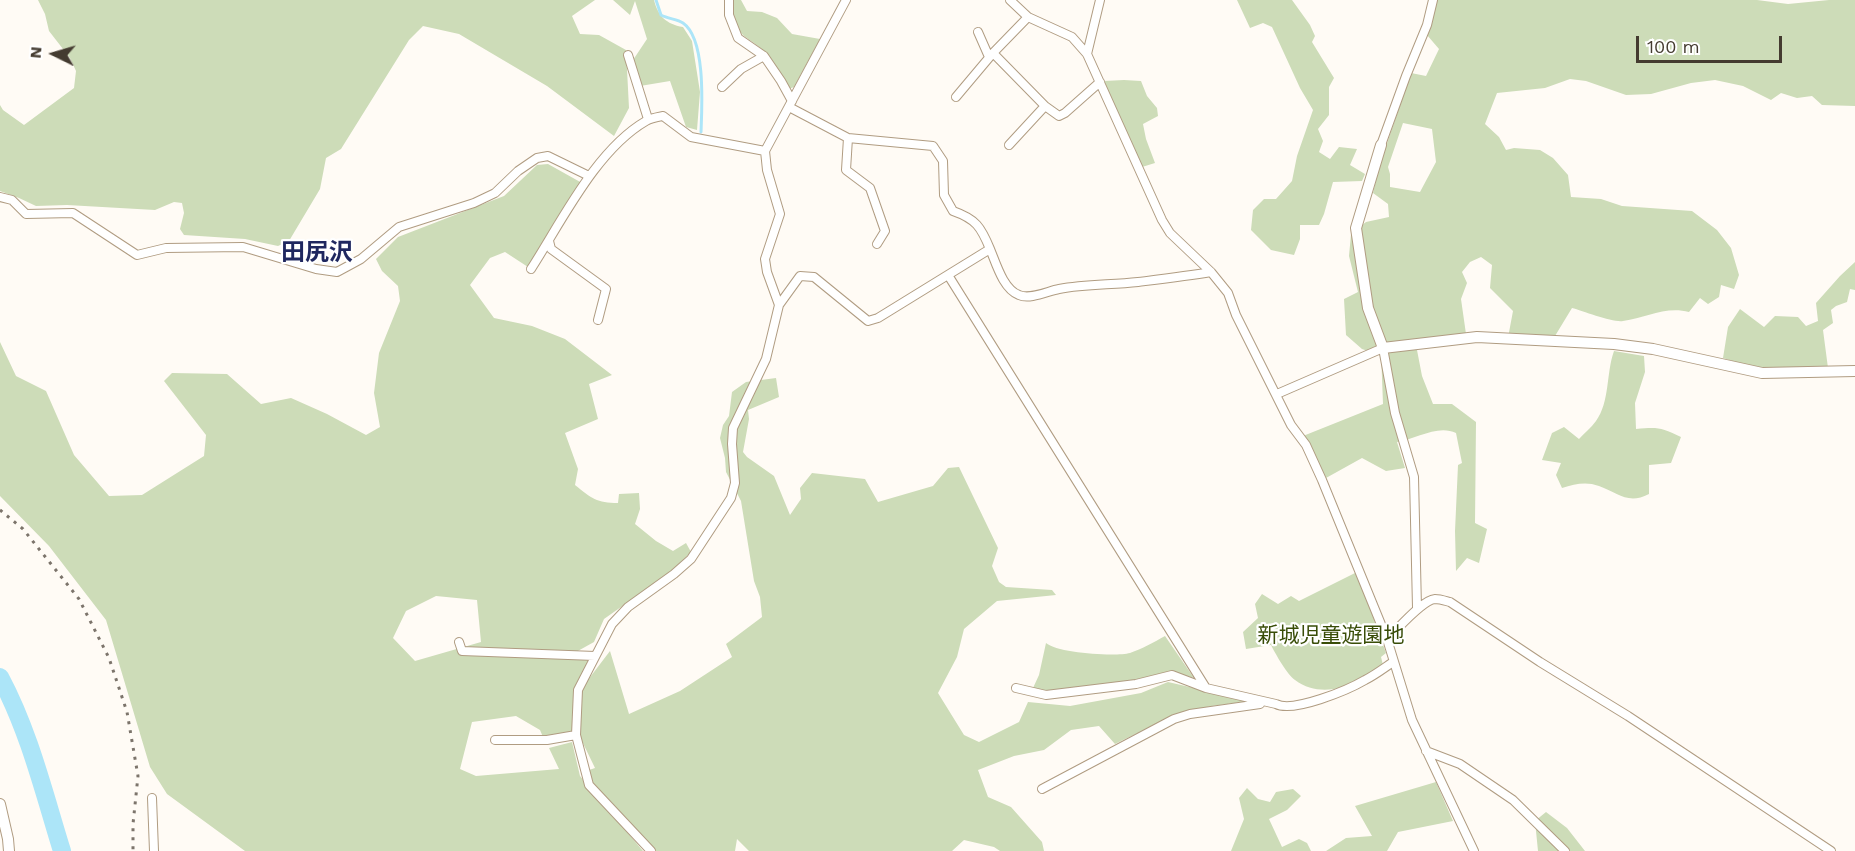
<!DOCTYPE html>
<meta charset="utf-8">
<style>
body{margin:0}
#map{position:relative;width:1855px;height:851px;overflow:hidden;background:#fffbf5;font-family:"Work Sans",sans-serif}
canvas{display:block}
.north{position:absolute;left:24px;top:24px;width:60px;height:60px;-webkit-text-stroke:4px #fff;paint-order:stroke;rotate:275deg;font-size:16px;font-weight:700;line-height:24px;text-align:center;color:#443b30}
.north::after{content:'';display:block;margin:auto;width:21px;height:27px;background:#443b30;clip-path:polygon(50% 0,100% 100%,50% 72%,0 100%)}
.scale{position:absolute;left:1636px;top:36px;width:146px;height:27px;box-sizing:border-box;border:3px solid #443b30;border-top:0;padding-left:8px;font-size:18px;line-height:21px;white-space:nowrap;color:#443b30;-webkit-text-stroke:4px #fff;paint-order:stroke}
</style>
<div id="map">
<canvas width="1855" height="851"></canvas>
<div class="north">N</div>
<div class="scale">100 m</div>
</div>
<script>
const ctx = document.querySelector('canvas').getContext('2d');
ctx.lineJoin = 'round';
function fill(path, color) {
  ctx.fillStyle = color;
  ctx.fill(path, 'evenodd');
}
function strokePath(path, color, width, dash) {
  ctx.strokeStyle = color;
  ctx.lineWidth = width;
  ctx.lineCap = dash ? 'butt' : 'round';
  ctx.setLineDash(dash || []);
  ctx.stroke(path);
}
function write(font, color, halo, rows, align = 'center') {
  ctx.font = font + ' "Work Sans","Noto Sans JP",sans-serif';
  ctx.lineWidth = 4.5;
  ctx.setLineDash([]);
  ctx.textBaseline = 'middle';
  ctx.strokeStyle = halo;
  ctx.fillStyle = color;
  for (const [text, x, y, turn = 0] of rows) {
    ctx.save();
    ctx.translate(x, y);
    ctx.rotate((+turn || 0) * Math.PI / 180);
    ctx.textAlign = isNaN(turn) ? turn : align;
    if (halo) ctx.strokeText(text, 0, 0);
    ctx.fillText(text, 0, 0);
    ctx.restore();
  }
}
fill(new Path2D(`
 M38 0H595L572 16 580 34 599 35 626 50 629 108 614 136 547 86 459 34 423 26 409 40 341 149 326 158 320 189 289 241 278 246 245 239 184 235 180 229 184 213 182 203 174 202 155 210 67 205 36 206 19 198 0 191V105L3 110 24 125 74 88 76 71 70 58 49 31 45 14Z
 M613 0H654C658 16 666 24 683 27L692 41 700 92 697 130 686 127 670 81 640 86 633 60 647 39 635 1 630 15Z
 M731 0H741L747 11 762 12 777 18 792 34 820 39 794 87 789 89C784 79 779 69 772 60 752 33 733 44 731 0Z
 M1237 0H1292L1310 25 1315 36 1312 42 1334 78 1329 87V115L1318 129 1323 141 1319 152 1330 159 1339 147 1357 149 1350 165 1365 174 1362 181 1333 182 1324 214 1319 225H1300V239L1294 255 1271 250 1251 230 1253 210 1264 199H1276L1292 181 1297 156 1313 110 1300 88 1272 27 1263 23 1250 28Z
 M1437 0H1757L1788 4 1829 0H1855V106L1822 105 1812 96 1797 98 1781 93 1771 100 1743 86 1715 80 1691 83 1651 94 1626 95 1586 81 1570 79 1545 88 1497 93 1485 124 1499 137 1506 150 1514 148 1540 150 1553 158 1568 175 1571 197 1601 199 1622 206 1692 211 1717 230 1731 248 1739 275 1734 289 1721 285 1719 297 1708 304 1700 298 1689 312C1665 306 1646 318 1623 321 1614 323 1583 311 1572 308L1555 336 1507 343 1513 311 1490 288 1492 265 1481 257 1470 262 1462 272 1467 283 1461 299 1466 334 1368 351 1362 349 1346 335 1344 299 1358 292 1349 256 1351 234 1366 222 1389 217 1388 204 1373 193 1379 167 1411 73 1426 76 1439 49 1427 35ZM1403 123 1432 129 1436 162 1420 192 1390 187V174L1388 167Z
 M1124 80 1141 81 1147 96 1157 108 1158 116 1143 124 1146 139 1155 163 1142 167 1104 81Z
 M548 164 582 183 528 267 505 252 490 258 470 285 494 318 532 326 565 339 612 375 589 384 598 419 565 433 578 469 575 485C591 498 597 503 618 503L619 494 639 493 640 509 635 524 656 541 673 551 686 543 691 552 672 571 604 619 594 642 567 657 590 660 575 688 573 732 543 737 540 730 516 716 472 722 460 769 476 776 559 769 549 748 572 742 580 776 643 851H245L167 794 150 767 106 620 49 546 0 496V342L16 376 46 391 74 455 109 496 142 495 204 456 206 435 164 381 172 373 227 374 261 404 291 398 327 414 366 435 380 427 374 393 379 353 400 301 398 286 382 271 376 259 398 237 504 196 537 165ZM436 596 477 600 481 642 415 661 393 638 406 611Z
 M1855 262V290L1850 289 1847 302 1836 306 1831 310 1833 323 1823 330 1828 368 1757 369 1723 358 1728 327 1740 309 1764 327 1775 316 1798 317 1806 326 1818 321 1816 303 1840 276Z
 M1410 345 1417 350 1422 376 1433 404H1452L1476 422 1475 523 1487 529 1479 563 1467 558 1456 571 1455 531 1458 465 1462 463 1456 433C1438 424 1416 439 1397 442L1405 468 1386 471 1362 458 1326 478 1314 453 1303 436 1383 404 1381 352Z
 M1614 351 1644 356 1645 372 1635 403 1636 429C1657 427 1661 427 1681 437L1671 463 1649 465V494C1628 505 1618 493 1599 486 1586 481 1575 484 1562 488L1556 475 1561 463 1542 460 1552 433 1564 427 1579 439C1584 433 1591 428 1596 421 1610 402 1606 373 1614 351Z
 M776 378 779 397 748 410 749 419 743 452 747 457 774 476 790 515 801 499 800 488 812 473 865 479 878 502 933 486 948 468 959 467 998 548 992 566 999 582 1006 587 1052 590 1056 595 997 601 964 629 957 657 938 693 964 735 979 742 1019 722 1028 702 1070 706 1141 693 1168 682 1250 701 1212 706 1176 714 1115 744 1099 726 1071 730 1044 750 1014 756 978 770 988 797 1011 807 1042 842 1044 851H1000L994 847 964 840 952 851H749L737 839 735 851H652L588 780 586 771 595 768 580 737 581 689 610 651 629 714 680 691 732 657 726 644 762 617 760 597 754 581 741 501 726 472 725 458 720 438 723 425 729 416 732 392 746 382Z
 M1357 572 1386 653 1381 657 1385 673C1356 683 1323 701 1295 680 1287 674 1276 655 1271 645L1246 649 1243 632 1258 618 1255 604 1262 594 1278 604 1291 596 1299 601Z
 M1165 636 1194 678 1172 672 1113 684 1048 691 1033 688 1039 675 1046 643C1057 653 1115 657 1130 653 1142 649 1154 642 1165 636Z
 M1436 782 1453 821 1398 832 1387 851H1326L1346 838 1372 836 1355 806Z
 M1247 788 1258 799 1270 802 1276 792 1293 789 1301 796 1287 810 1269 819 1282 847 1299 839 1307 843 1311 851H1231L1244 819 1239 798Z
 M1546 812 1567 828 1585 851H1538L1535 821Z`), '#cddcb8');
strokePath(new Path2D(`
 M656 0 661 15C668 19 677 19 683 23 706 39 702 106 701 132`), '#ace5f8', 3);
strokePath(new Path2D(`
 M0 677C29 731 44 793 62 851`), '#ace5f8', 18);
const minor = new Path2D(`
 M729 0V15L738 38 764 56 781 81 792 101
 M1010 0 1028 17 1072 37 1087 54 1162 220 1170 233 1211 272 1228 293 1236 315 1291 425 1306 445 1322 480 1387 639 1412 720 1474 851
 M1028 17 993 53 1045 106 1059 116 1065 113 1100 82
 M978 32 989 57
 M1087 54 1100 0
 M628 55 648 119
 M722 87 741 69 764 56
 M956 97 993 53
 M848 138 846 170 870 188 885 231 877 244
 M1009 145 1045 106
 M1381 145 1406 76 1427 25 1433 0
 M0 197 12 200 26 214 73 213 137 255 166 248 243 247 316 269 337 272 361 259 399 227 474 203 495 193 518 171 537 158 548 156 589 176
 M549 241 551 249 606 289 598 320
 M990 249C996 263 1003 289 1019 295 1030 300 1048 291 1059 289 1085 284 1111 285 1138 282 1162 279 1187 276 1211 272
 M531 269C562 221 596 150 646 121 651 118 658 117 663 116L691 137 765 151
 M948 275 1206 688
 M779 305 800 276 814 277 868 321 878 318 990 249C981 227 976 219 953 211L944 195 943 161 933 146 848 138 789 107
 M1277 394 1383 348 1395 413 1414 477 1417 608
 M1387 639C1398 629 1422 600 1435 599 1440 599 1446 601 1450 602L1540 662 1628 716 1831 851
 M459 642 462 651 595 656
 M1016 688 1046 695 1136 684 1172 675 1206 688 1276 704C1293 713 1348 690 1365 680 1375 675 1384 668 1393 662
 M495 740H547L576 735
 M1426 751 1460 764 1513 800 1565 851
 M1042 789 1174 719 1190 714 1260 704
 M152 798 154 851
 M651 851 589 785 576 735 578 690 612 624 628 607 674 574 691 559 731 498 735 483 732 444 733 428 766 359 779 305 767 272 765 259 780 214 767 170 765 151 846 0`);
const tertiary = new Path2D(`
 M1381 145 1356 228 1368 308 1383 348 1477 337 1614 344 1653 349 1762 373 1855 371
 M0 804 8 839 9 851`);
strokePath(minor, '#b09c82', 10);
strokePath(tertiary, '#b09c82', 12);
strokePath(minor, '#fff', 8);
strokePath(tertiary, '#fff', 10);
strokePath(new Path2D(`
 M0 510 23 529 79 599 109 658 127 712 138 776 133 824V851`), '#7c746b', 3, [3, 6]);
write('21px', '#394d08', '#fff', [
 ["新城児童遊園地",1331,636]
]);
write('bold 24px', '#1f275f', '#fff', [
 ["田尻沢",317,253]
]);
</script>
